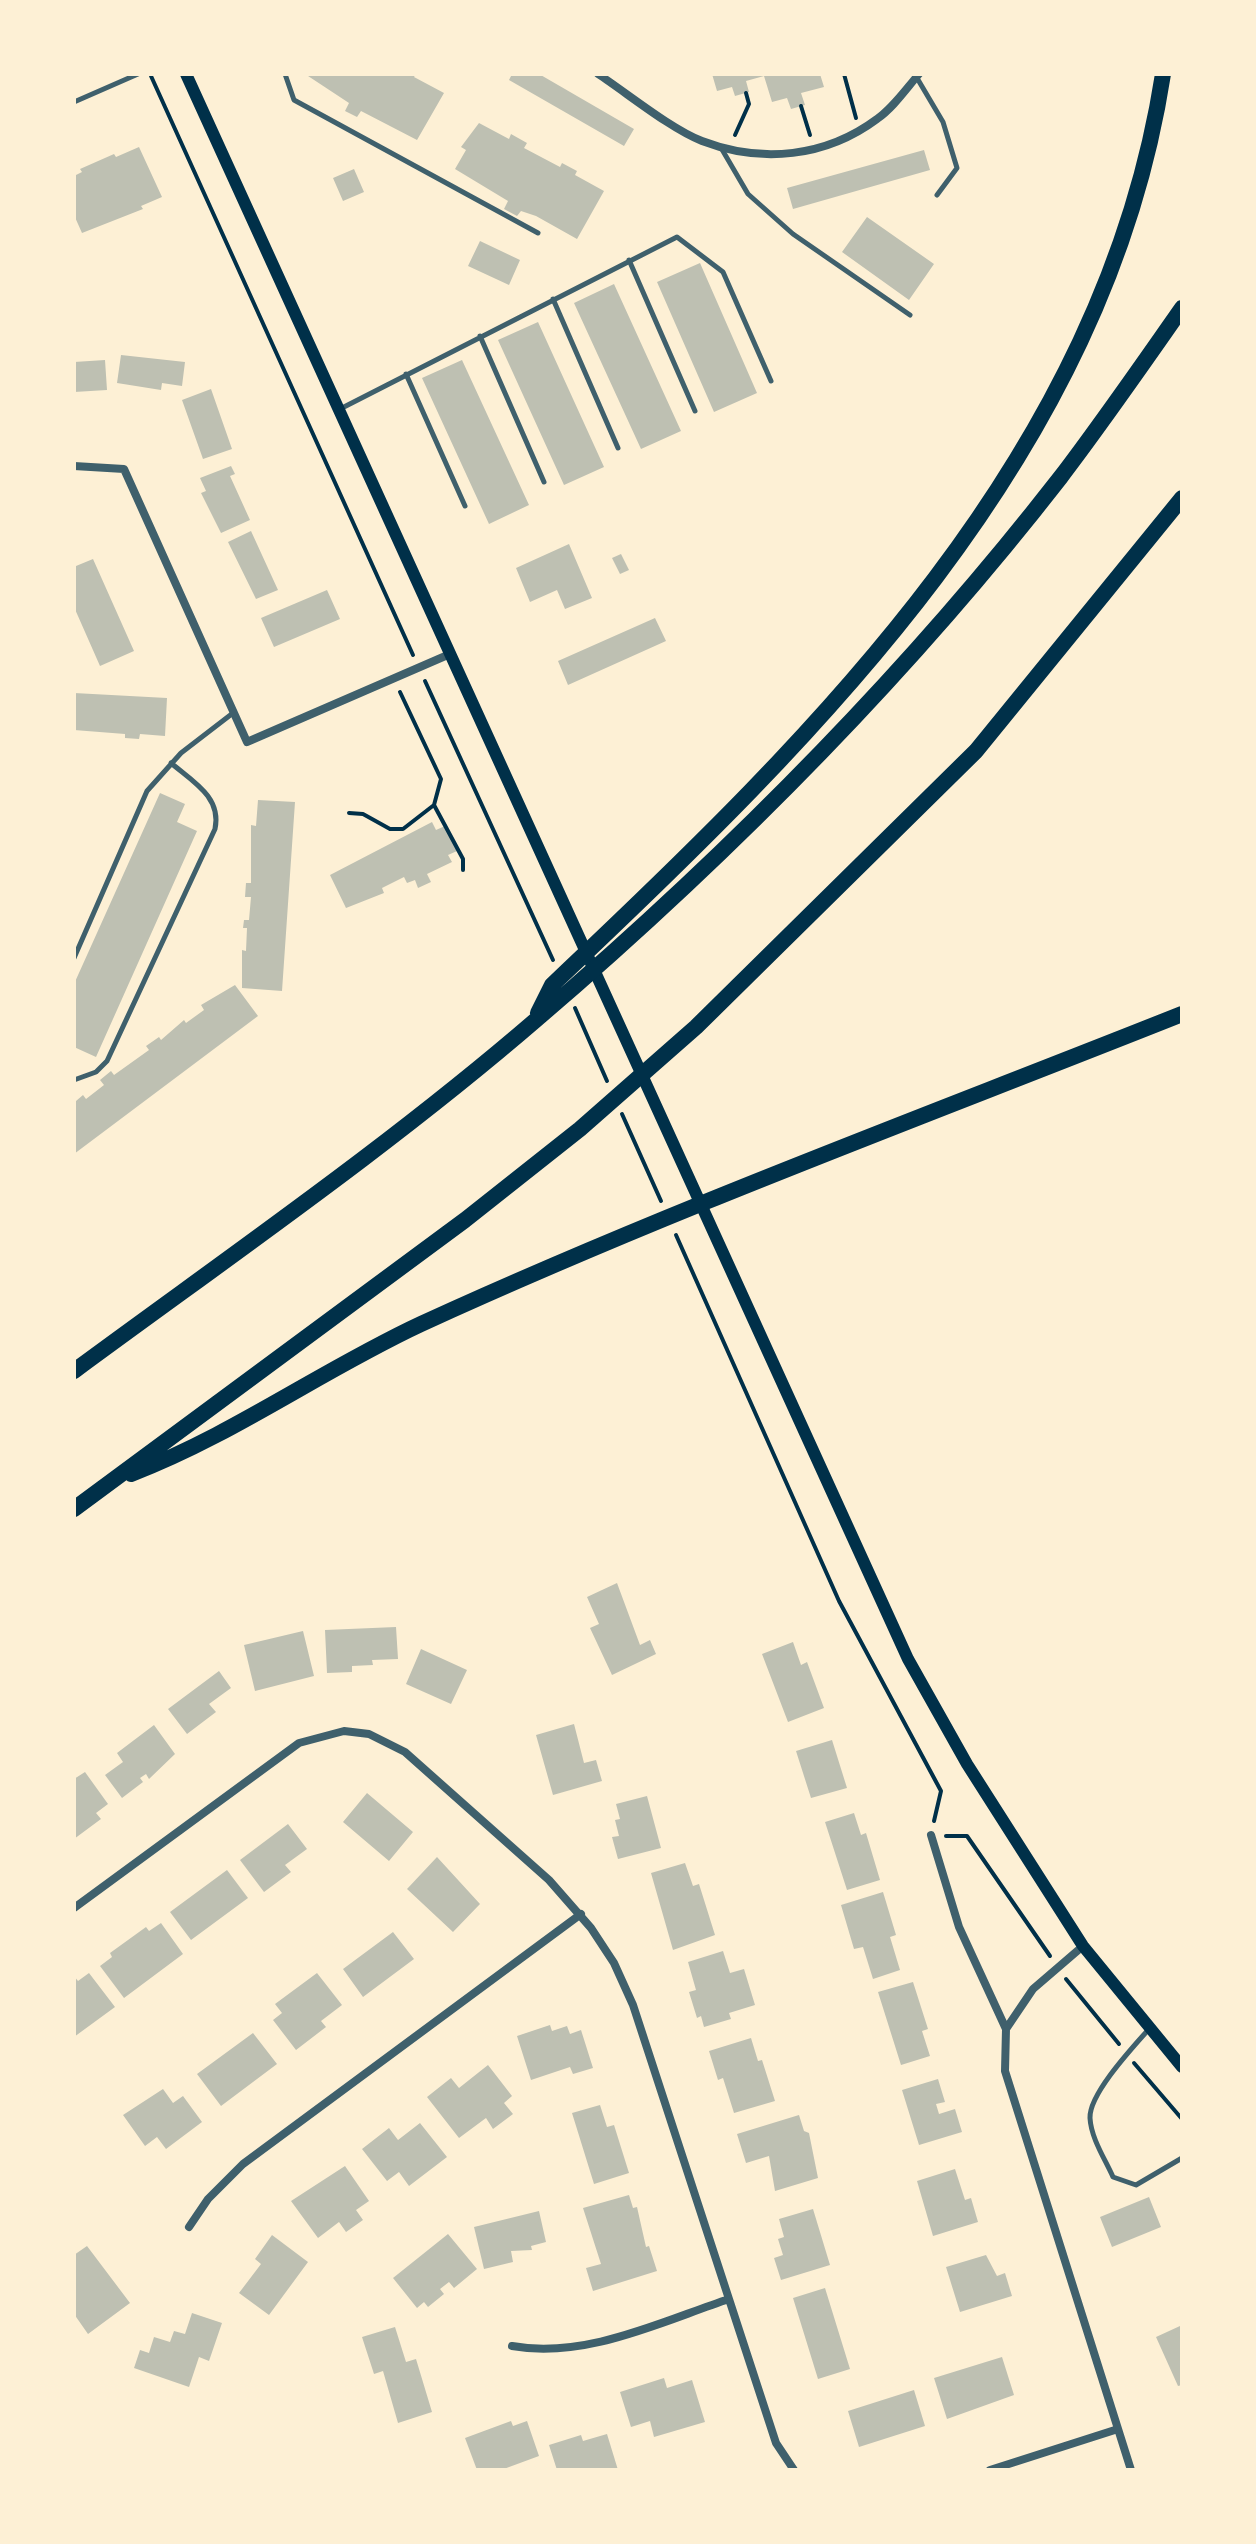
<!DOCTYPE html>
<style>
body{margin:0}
#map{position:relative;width:1256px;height:2544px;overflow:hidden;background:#fdf0d5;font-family:Manrope,sans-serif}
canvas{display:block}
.frame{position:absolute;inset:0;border:76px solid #fdf0d5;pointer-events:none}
</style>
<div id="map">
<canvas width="1256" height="2544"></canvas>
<div class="frame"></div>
</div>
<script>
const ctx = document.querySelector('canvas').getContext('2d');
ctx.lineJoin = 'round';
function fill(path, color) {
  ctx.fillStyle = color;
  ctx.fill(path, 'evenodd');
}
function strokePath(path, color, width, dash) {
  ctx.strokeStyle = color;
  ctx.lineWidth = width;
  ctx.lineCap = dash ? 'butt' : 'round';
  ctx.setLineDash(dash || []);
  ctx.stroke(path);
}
fill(new Path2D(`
 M305 74H416L414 77 444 93 417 140 361 111 357 117 345 111 349 103Z
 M512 74H539L634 129 624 146 509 80Z
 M712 74H820L824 87 801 93 805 105 791 109 787 98 772 102 764 76 746 81 749 92 735 96 732 87 717 91Z
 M479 123 509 139 511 134 527 143 524 148 560 167 562 163 577 171 575 175 604 191 577 239 536 216 521 211 517 216 504 209 508 201 455 169 466 150 461 147Z
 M139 147 162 197 141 206 143 209 82 233 74 215V176L82 172 80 169 114 154 116 157Z
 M924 150 930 170 793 209 787 188Z
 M354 169 364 192 343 201 333 178Z
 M867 217 934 264 909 300 842 252Z
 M480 241 520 260 509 285 468 266Z
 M700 263 757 393 714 412 657 282Z
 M614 284 681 431 641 449 574 303Z
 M538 322 604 467 564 485 498 340Z
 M121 355 185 362 182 386 162 383 161 390 117 383Z
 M105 360 107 390 74 392V362Z
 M462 360 529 505 489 524 422 378Z
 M211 389 232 449 203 459 182 400Z
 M231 466 235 474 230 476 250 520 221 533 201 493 206 491 200 478Z
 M251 531 278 590 256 599 228 542Z
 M569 544 592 598 565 609 557 590 530 602 516 568Z
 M621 554 629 570 620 574 612 558Z
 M93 559 134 651 100 666 74 607V561L76 566Z
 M327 590 340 619 274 647 261 618Z
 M655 618 666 641 568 685 558 661Z
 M74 693 167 698 165 736 140 734 139 739 125 738V734L74 730Z
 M160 793 185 804 177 822 197 831 96 1057 74 1047V984Z
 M258 800 295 802 282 991 242 988V950L246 951 247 928H243L244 920H249L251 897H245L246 883H251V825L256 826Z
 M432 822 436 830 445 826 457 851 448 855 452 862 427 874 431 882 418 888 415 880 407 883 404 877 382 888 384 893 346 908 330 875Z
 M235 985 258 1016 74 1154 76 1101 83 1095 86 1099 104 1085 100 1080 111 1071 114 1075 149 1050 146 1046 159 1037 161 1040 184 1020 186 1023 204 1010 201 1005Z
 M617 1583 640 1645 650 1640 656 1654 612 1675 590 1628 599 1624 587 1597Z
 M396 1627 398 1659 372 1660 373 1665 352 1666V1672L327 1673 325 1630Z
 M303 1631 314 1676 255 1691 244 1645Z
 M793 1642 801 1665 807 1662 824 1708 788 1722 762 1654Z
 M421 1649 467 1670 451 1704 406 1684Z
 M219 1671 231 1688 209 1704 216 1712 187 1734 168 1709Z
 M574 1724 584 1763 596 1760 602 1781 553 1795 536 1735Z
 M154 1725 175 1754 149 1779 146 1774 140 1778 143 1782 122 1798 105 1775 123 1762 117 1753Z
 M832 1740 847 1788 811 1798 796 1751Z
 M85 1772 108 1804 96 1813 101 1819 74 1839V1779Z
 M367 1793 413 1832 389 1861 343 1822Z
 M647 1796 661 1848 618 1859 612 1837 619 1836 615 1820 620 1819 616 1804Z
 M854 1813 861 1835 866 1833 880 1880 847 1890 825 1822Z
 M288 1824 307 1849 285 1865 291 1872 264 1892 240 1860Z
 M437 1857 480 1904 453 1932 407 1889Z
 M685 1863 693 1886 699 1884 715 1935 673 1950 651 1873Z
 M227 1870 248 1898 191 1940 170 1912Z
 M883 1892 896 1935 890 1937 900 1970 873 1979 863 1947 854 1949 841 1905Z
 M161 1923 183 1954 124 1998 100 1966 112 1957 110 1953 146 1927 149 1931Z
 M393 1932 414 1959 363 1997 343 1969Z
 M723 1951 730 1973 744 1969 755 2005 729 2013 731 2019 704 2027 701 2016 697 2018 689 1992 696 1990 688 1962Z
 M89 1973 115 2007 74 2037V1976L78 1981Z
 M317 1973 342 2005 321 2021 326 2027 296 2050 273 2020 282 2013 275 2004Z
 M913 1982 928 2029 922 2031 930 2056 901 2065 878 1992Z
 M550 2025 552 2031 567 2026 570 2034 581 2030 593 2068 573 2074 570 2067 531 2080 517 2036Z
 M253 2033 277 2064 221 2106 197 2074Z
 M751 2038 758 2061 762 2060 775 2101 734 2113 723 2078 718 2080 709 2051Z
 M488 2065 512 2096 504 2103 513 2114 493 2129 486 2118 459 2138 427 2097 451 2078 459 2088Z
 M938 2079 945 2102 936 2104 939 2114 955 2109 962 2132 919 2145 902 2090Z
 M163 2089 173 2103 183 2096 202 2122 166 2149 157 2137 145 2146 123 2115Z
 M600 2105 607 2127 614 2125 629 2173 594 2184 572 2113Z
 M799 2115 804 2131 809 2133 818 2178 775 2191 769 2156 746 2163 737 2134Z
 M420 2123 447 2157 409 2186 399 2172 387 2181 362 2149 389 2128 398 2140Z
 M345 2166 369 2201 356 2210 363 2220 346 2232 339 2222 318 2238 291 2201Z
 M955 2169 965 2200 971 2198 978 2222 933 2236 917 2181Z
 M629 2195 633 2208 637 2207 646 2247 649 2246 657 2271 593 2291 586 2268 601 2264 583 2208Z
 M1149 2197 1161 2227 1112 2247 1100 2217Z
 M813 2209 830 2265 781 2280 774 2258 783 2255 778 2239 784 2237 779 2219Z
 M539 2211 546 2242 531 2246 532 2250 511 2251 513 2262 484 2269 474 2227Z
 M448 2234 477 2269 454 2288 449 2282 440 2289 444 2294 428 2307 424 2302 417 2308 393 2278Z
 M272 2235 308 2262 269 2315 239 2293 261 2264 255 2259Z
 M87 2246 130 2303 88 2334 74 2314V2255Z
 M986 2255 997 2276 1005 2273 1012 2296 960 2312 946 2267Z
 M825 2288 850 2369 818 2379 793 2298Z
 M192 2313 222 2323 209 2361 199 2357 189 2387 134 2368 140 2350 149 2353 154 2337 170 2342 174 2331 185 2334Z
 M1180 2326 1182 2385 1178 2386 1156 2337Z
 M395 2327 406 2362 416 2359 432 2412 398 2423 383 2371 374 2374 362 2337Z
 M1002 2357 1014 2395 947 2419 934 2378Z
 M664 2378 667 2388 692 2380 705 2422 654 2437 650 2421 631 2427 620 2392Z
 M914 2390 925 2426 859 2447 848 2411Z
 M511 2421 513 2426 527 2421 539 2456 501 2470H477L465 2438Z
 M607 2434 618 2470H557L549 2445 581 2435 583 2441Z`), '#bec0b2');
strokePath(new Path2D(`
 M844 74 856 118
 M151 76 413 655
 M801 106 810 135
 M735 135 749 104 746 93
 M425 681 553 960
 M434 805 463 859V870
 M349 813 363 814 390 829H403L434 805 441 779 400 692
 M575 1008 607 1081
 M622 1114 661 1201
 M676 1235 839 1601 941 1791 934 1821
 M946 1836H967L1050 1956
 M1066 1979 1119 2044
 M1134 2063 1182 2119`), '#003049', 4);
strokePath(new Path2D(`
 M285 74 294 100 538 233
 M917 78 943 122 957 168 937 195
 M74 102 138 74
 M720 146 748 194 793 234 910 315
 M629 260 695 411
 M553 299 618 448
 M480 336 544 482
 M406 374 465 506
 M340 409 677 237 723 272 771 381
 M74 958 147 791 181 753 233 713
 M74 1080 96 1072 107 1061 215 829C222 797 192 781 171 763
 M1149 2029C1133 2047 1089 2094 1090 2118 1091 2138 1105 2159 1113 2177L1136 2185 1182 2158`), '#3f606c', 5);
strokePath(new Path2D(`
 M598 74C627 93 671 129 702 141 762 164 826 157 877 119 893 108 906 89 919 74
 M74 466 124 469 247 742 450 654
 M931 1835 959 1927 1006 2029
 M74 1908 299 1743 344 1731 369 1734 405 1752 549 1880 591 1928 614 1963 633 2005 776 2443 794 2470
 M1083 1946 1033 1989 1006 2029 1005 2071 1131 2470
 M189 2227 208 2199 243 2164 581 1914
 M512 2346C586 2359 660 2322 729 2299
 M990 2470 1118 2429`), '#3f606c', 8);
strokePath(new Path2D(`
 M186 74 908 1659 967 1764 1083 1946 1182 2067`), '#003049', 12);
strokePath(new Path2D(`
 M538 1013 552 985C819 733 1104 455 1163 74
 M74 1371C230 1256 391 1145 537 1019 727 856 906 676 1060 478 1102 423 1142 365 1182 308
 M131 1474C233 1435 322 1370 421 1324 670 1210 928 1115 1182 1014
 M74 1509 465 1220 580 1129 696 1027 976 751 1182 498`), '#003049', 16);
</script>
